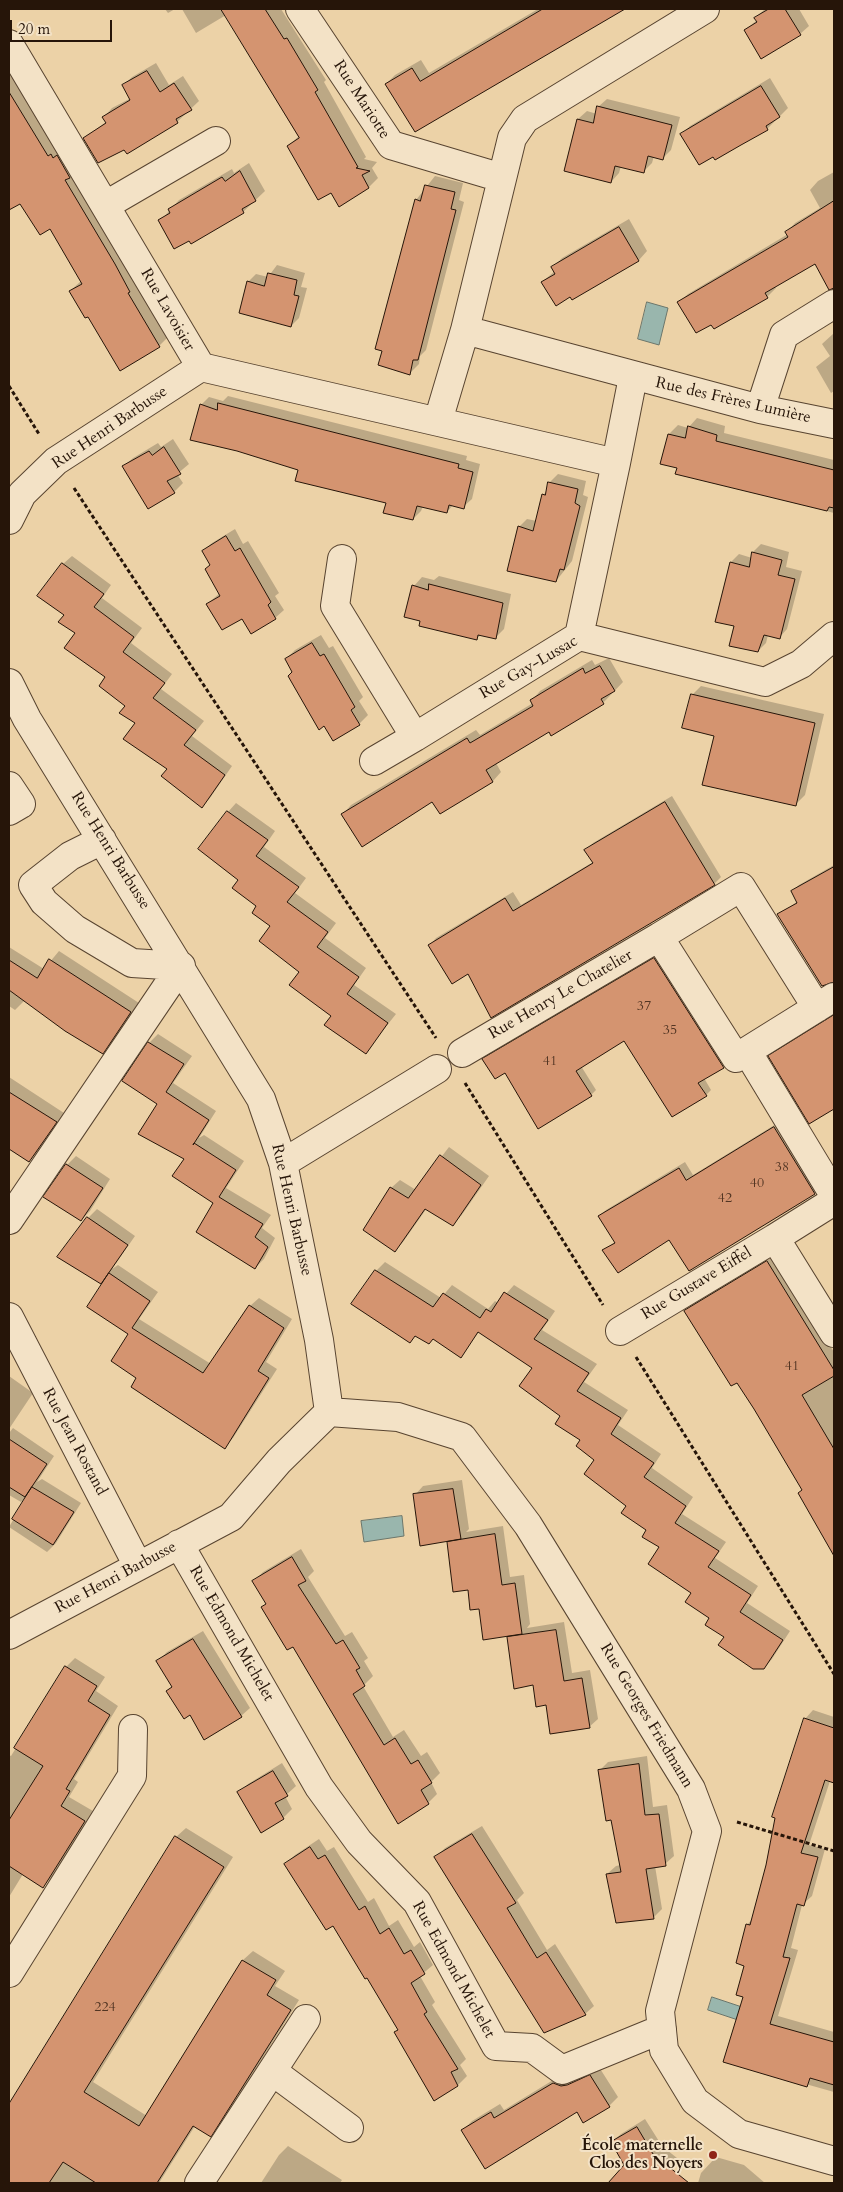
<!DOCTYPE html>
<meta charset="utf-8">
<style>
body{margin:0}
#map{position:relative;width:843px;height:2192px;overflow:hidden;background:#ecd2a7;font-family:Cardo,serif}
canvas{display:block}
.frame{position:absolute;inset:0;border:10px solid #261509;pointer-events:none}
.scale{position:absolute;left:10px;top:20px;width:102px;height:22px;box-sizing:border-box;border:2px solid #261509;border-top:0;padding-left:6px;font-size:15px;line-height:18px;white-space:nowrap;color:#261509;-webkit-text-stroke:4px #f3e2c6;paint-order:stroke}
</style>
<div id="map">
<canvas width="843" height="2192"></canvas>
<div class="frame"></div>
<div class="scale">20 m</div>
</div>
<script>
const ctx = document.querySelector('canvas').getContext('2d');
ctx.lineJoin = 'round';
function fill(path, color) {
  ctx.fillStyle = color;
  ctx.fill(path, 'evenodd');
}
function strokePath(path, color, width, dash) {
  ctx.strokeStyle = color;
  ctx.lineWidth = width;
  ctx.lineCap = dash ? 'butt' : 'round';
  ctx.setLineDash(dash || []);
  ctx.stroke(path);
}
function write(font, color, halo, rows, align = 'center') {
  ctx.font = font + ' Cardo,serif';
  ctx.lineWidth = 4;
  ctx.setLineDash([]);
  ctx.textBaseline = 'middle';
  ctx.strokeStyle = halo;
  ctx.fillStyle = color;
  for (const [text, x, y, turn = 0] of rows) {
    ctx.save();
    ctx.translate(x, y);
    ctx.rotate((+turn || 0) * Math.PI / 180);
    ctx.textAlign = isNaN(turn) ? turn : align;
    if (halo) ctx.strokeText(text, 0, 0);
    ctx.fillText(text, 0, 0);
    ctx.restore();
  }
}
const water = new Path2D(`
 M647 302 668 308 659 345 638 339Z
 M402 1516 404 1536 364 1542 361 1521Z
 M712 1997 748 2009 744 2022 708 2010Z`);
fill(water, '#99b6ad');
strokePath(water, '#6b766b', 1);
fill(new Path2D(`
 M165 9H175L168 13Z
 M182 9H281L326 80 324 82 366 157 364 159 377 162 372 168 378 178 369 187 339 205 331 191 288 146 299 136 226 15 196 33Z
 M538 9H622L416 130 386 84 395 75 421 60 429 73Z
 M765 9H799L809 26 800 34 745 30 757 20 755 18Z
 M156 63 169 85 183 76 199 101 177 122 124 148 85 138 107 121 104 117 112 108 131 98 124 85 132 77Z
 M9 68 168 337 159 346 88 315 70 291 81 281 50 227 21 202 9 208V179L11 177 9 173Z
 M770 78 788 108 767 129 682 134 690 126Z
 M607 99 680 117 671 150 663 158 654 156 652 163 644 171 621 166 619 173 611 182 578 119 587 111 597 114 598 107Z
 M249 163 265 191 243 212 191 242 160 221 179 200 232 169 234 173Z
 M834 172V257L818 267 815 262 775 286 776 288 767 297 711 323 679 302 688 294 788 234 787 232 795 223 820 208 810 190 818 181Z
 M435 176 463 183 459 200 464 202 426 350 420 356 419 364 410 373 416 200Z
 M629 219 647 251 639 260 573 299 570 295 542 282 555 271 553 267 562 258Z
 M277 265 305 273 301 287 307 288 299 318 291 326 248 282 256 274 268 277Z
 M834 333V391L831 393 816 367 830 356 822 344Z
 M228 396 467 456 466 460 480 464 472 499 463 507 453 505 447 512 423 506 421 511 413 519 387 502 300 469 201 405 209 397 223 401Z
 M697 418 725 426 724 433 834 460V513L677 473 679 467 661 463 669 434 678 425 688 428Z
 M173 439 189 464 177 474 183 483 174 492 124 466 133 458 158 443 161 447Z
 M558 474 586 481 583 495 588 497 572 561 556 581 519 527 527 519 537 521 543 495 548 490 550 482Z
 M235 529 243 544 248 541 279 593 275 596 284 610 275 618 242 617 207 604 220 593 211 564 203 551 212 543Z
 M761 544 789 552 786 567 802 571 787 629 779 638 768 635 766 643 758 651 735 626 716 621 731 562 739 554 752 558 753 552Z
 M72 556 111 585 102 598 142 628 131 643 172 674 161 689 204 721 192 736 232 766 210 798 202 806 168 769 66 615 63 564Z
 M439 576 511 594 504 629 495 638 481 635 477 638 414 586 422 577 434 580Z
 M321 635 329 648 333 646 363 697 359 701 368 715 359 724 294 672 286 659 295 650Z
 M609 658 623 682 603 703 549 730 496 763 501 772 493 781 440 812 433 800 343 814 351 805 476 730 480 735 533 703 532 700 540 691 592 660 595 665Z
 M701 686 824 714 805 795 796 804 715 735 692 695Z
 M672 796 721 877 714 884 430 945 436 938 513 892 521 905 593 862 586 850 593 843Z
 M236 803 275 831 264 847 306 878 295 893 336 923 325 938 366 968 354 985 396 1014 365 1053 332 1016 240 879 228 812Z
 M834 865V980L778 915 798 901 792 891 799 885Z
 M9 947 44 969 59 951 139 1003 111 1044 103 1052 25 1000 15 1010 9 1006Z
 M660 954 729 1062 704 1078 711 1090 706 1095 624 1039 581 1066 596 1090 591 1095 484 1059 489 1054Z
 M834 1014V1108L810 1122 770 1056 776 1050Z
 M158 1034 192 1056 173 1083 216 1111 199 1138 204 1135 244 1161 226 1188 271 1215 262 1228 275 1238 264 1259 255 1268 185 1158 159 1104 124 1081 149 1043Z
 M9 1077 64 1113 38 1152 29 1161 9 1147Z
 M781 1121 821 1187 815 1193 670 1238 604 1250 616 1241 599 1216 606 1210 685 1162 693 1175Z
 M449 1147 489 1176 461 1216 453 1224 427 1208 403 1242 395 1250 391 1188 400 1180 416 1190Z
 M76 1156 110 1179 90 1211 81 1220 45 1197 67 1165Z
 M97 1209 135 1236 112 1269 118 1265 158 1292 139 1319 211 1364 250 1306 259 1298 292 1319 266 1362 277 1369 233 1438 224 1447 138 1378 130 1333 108 1277 101 1282 88 1218Z
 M773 1256 834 1352V1551L799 1493 803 1489 755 1408 685 1311 691 1305Z
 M385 1262 441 1298 452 1285 488 1309 495 1301 498 1303 514 1285 555 1311 542 1330 597 1364 584 1382 628 1410 618 1425 661 1454 652 1468 693 1497 682 1514 726 1542 715 1558 758 1586 747 1603 790 1631 772 1659 764 1668 725 1636 562 1416 534 1368 479 1332 460 1356 434 1338 353 1304 376 1271Z
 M9 1376 33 1393 9 1429Z
 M13 1428 54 1456 37 1482 42 1479 81 1503 56 1543 47 1552 9 1527 26 1498 21 1502 9 1495V1433Z
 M462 1480 469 1529 466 1532 503 1526 510 1577 524 1575 530 1624 527 1628 564 1622 572 1673 590 1670 598 1719 589 1727 547 1703 508 1638 511 1635 480 1607 469 1588 448 1542 451 1540 415 1495 423 1486Z
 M301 1549 314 1571 308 1577 345 1636 352 1632 368 1658 364 1661 373 1676 363 1686 393 1737 404 1730 421 1756 427 1752 440 1773 431 1782 437 1794 428 1803 398 1822 254 1581 263 1572Z
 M203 1631 250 1708 241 1716 190 1713 167 1691 173 1685 158 1661 167 1652Z
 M75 1658 105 1677 96 1691 118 1706 74 1779 78 1782 69 1797 93 1811 52 1877 43 1886 23 1874 9 1897V1755L11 1756 66 1667Z
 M813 1710 834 1717V1777L830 1781 809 1845 825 1849 812 1896 802 1905 791 1948 798 1950 778 2016 834 2032V2092L724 2061 744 1996 747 1925 753 1918 805 1719Z
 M647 1756 653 1807 667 1805 674 1856 665 1864 655 1866 662 1909 654 1917 617 1922 607 1874 616 1866 621 1865 612 1819 599 1771 608 1762Z
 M282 1763 296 1786 285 1796 292 1809 283 1818 239 1793 248 1784Z
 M482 1826 524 1893 517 1900 547 1950 555 1944 594 2006 585 2014 436 1857 445 1848Z
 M186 1828 233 1857 93 2082 147 2116 243 1960 253 1951 285 1971 275 1986 299 2000 220 2126 210 2135 195 2126 159 2183H9V2103L10 2104 176 1837Z
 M319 1839 327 1851 334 1847 368 1902 374 1898 389 1926 398 1920 414 1947 420 1942 433 1965 420 1976 435 2002 432 2005 466 2059 460 2065 467 2076 458 2085 434 2099 396 2032 399 2029 334 1924 286 1864 295 1855Z
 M599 2067 618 2097 609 2106 463 2130 472 2121 500 2104 504 2110 563 2074Z
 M645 2119 662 2146 677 2158 657 2183H622L615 2177 625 2165 612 2142 621 2134Z
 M288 2146 342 2180 340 2183H261L279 2155Z
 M716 2157 744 2165 765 2183H698L701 2173Z`), '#0003');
const building = new Path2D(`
 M221 9H265L284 39 287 38 318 90 315 92 358 167 356 168 370 171 362 175 369 188 339 207 331 193 318 200 287 146 299 138Z
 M543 9H625L415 132 385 84 412 68 420 81Z
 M769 9H785L801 35 761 59 744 30 757 22 754 18Z
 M147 71 160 92 174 83 192 110 176 119 178 123 127 154 124 150 98 163 83 138 106 123 102 117 130 100 122 85Z
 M761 86 780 117 766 126 768 130 741 145 715 160 713 157 699 165 680 134Z
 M9 92 48 156 51 154 53 158 57 155 70 178 65 180 115 264 130 292 128 293 160 347 120 371 88 317 85 318 69 291 82 284 50 229 40 235 20 204 9 210Z
 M597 106 672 125 663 160 648 156 644 173 615 166 611 183 564 171 577 119 593 123Z
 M240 171 256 201 242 209 244 213 191 244 189 241 174 249 158 220 170 213 168 209 222 177 225 181Z
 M425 185 455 192 451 209 456 210 418 360H413L410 375 378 365 382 351 375 349 415 199 420 201Z
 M834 201V288L829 290 815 264 765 293 768 298 714 329 711 325 696 333 677 302 788 237 785 232Z
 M619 227 639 261 572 300 570 297 556 306 541 282 555 274 551 267Z
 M268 273 297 280 294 295 299 296 291 327 239 313 247 281 264 286Z
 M218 403 459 464 458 468 473 472 464 509 449 505 447 513 417 506 413 520 383 513 386 503 295 481 298 470 237 451 190 440 200 404 217 410Z
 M688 426 717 435 716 441 834 470V508L829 507 827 511 675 474 677 468 660 464 668 434 685 438Z
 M164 447 181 474 167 481 175 493 148 509 122 466 149 451 152 455Z
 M548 482 578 489 575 503 580 506 564 570 560 569 556 582 507 571 518 526 533 531 542 494 545 495Z
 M226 536 235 551 240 548 271 602 268 605 276 619 251 634 242 619 222 630 206 604 220 596 205 569 210 565 202 551Z
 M752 552 782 560 778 575 795 579 780 639 764 635 758 652 729 646 734 626 715 622 730 562 749 567Z
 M62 563 104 594 94 607 134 637 123 652 165 683 153 698 196 730 184 745 225 775 202 808 161 776 167 769 123 739 135 723 119 713 125 706 99 686 105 677 64 648 75 633 58 622 64 615 37 596Z
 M429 584 503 603 496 639 478 635 477 640 419 626 420 621 404 617 412 585 428 590Z
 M312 643 320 656 324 654 355 707 351 710 360 725 333 741 324 726 319 730 288 676 292 672 285 659Z
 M600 666 615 691 601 699 604 704 551 736 549 732 486 770 493 782 440 814 432 802 362 847 341 814 467 738 470 743 533 706 530 700 583 668 585 673Z
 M691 694 815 723 796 806 702 785 714 736 682 728Z
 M665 802 715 885 491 1018 468 974 452 984 428 945 505 898 513 911 540 895 593 863 584 850Z
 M227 811 268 840 256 856 299 887 287 902 328 932 317 947 359 977 347 994 388 1023 366 1054 324 1025 331 1016 289 985 299 972 259 941 270 926 252 913 256 906 232 888 238 880 198 849Z
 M834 867V982L822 986 777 914 797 903 791 891Z
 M654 958 724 1068 698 1083 707 1096 672 1117 624 1041 576 1071 592 1096 538 1129 505 1073 495 1079 482 1059Z
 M49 959 131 1012 103 1054 65 1031 9 990V960L37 978Z
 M834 1015V1109L809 1124 768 1056Z
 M148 1042 184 1064 166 1092 209 1120 193 1145 194 1143 236 1170 219 1197 263 1224 255 1237 268 1247 255 1269 196 1232 213 1203 172 1176 184 1159 138 1134 157 1104 122 1081Z
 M9 1092 57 1122 29 1162 9 1149Z
 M774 1127 815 1194 689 1271 669 1240 618 1273 602 1250 615 1243 598 1216 679 1168 686 1180Z
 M440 1155 481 1185 453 1226 425 1209 395 1252 363 1230 390 1187 408 1198Z
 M66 1164 103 1188 81 1221 43 1197Z
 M87 1217 128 1245 101 1284 57 1257Z
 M767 1261 834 1370V1376L802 1395 834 1449V1556L798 1493 802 1490 754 1409 737 1383 731 1386 684 1311Z
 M375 1270 433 1307 443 1293 480 1318 486 1309 491 1312 504 1292 548 1320 534 1339 589 1373 577 1391 621 1418 611 1434 654 1463 644 1477 686 1506 675 1523 719 1551 708 1567 751 1595 740 1612 783 1640 764 1669H753L718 1645 724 1637 705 1625 709 1618 685 1602 691 1593 648 1564 659 1547 642 1537 646 1530 621 1513 626 1506 584 1474 594 1460 576 1446 580 1440 555 1424 560 1416 519 1386 532 1368 478 1332 461 1358 433 1339 429 1344 415 1336 410 1343 351 1304Z
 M109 1273 150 1301 132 1328 203 1373 249 1305 284 1328 258 1371 269 1378 225 1449 131 1387 136 1378 111 1361 128 1334 87 1307Z
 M9 1439 47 1464 25 1497 9 1487Z
 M32 1487 74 1512 53 1545 12 1519Z
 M453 1489 461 1539 420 1546 413 1494Z
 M495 1534 502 1585 515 1583 522 1634 483 1640 479 1609 470 1610 468 1590 453 1592 447 1542Z
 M292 1557 306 1581 298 1585 336 1644 343 1640 360 1668 356 1670 365 1686 353 1694 384 1745 395 1738 411 1764 418 1760 432 1783 421 1790 429 1804 398 1824 293 1647 287 1650 261 1607 266 1604 252 1581Z
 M556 1630 564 1681 582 1678 590 1728 550 1734 546 1705 536 1707 533 1685 514 1689 507 1637Z
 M193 1639 242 1717 204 1740 190 1715 184 1719 166 1691 172 1687 156 1661Z
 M65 1666 97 1686 88 1701 110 1715 66 1789 70 1791 61 1806 85 1821 43 1888 9 1866V1820L43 1766 14 1748Z
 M804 1718 834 1728V1783L825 1780 801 1853 818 1857 804 1906 797 1904 783 1957 790 1958 770 2024 834 2042V2085L810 2078 807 2087 723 2062 743 1997 736 1995 744 1966 736 1963 746 1924 750 1925 766 1865 775 1818 772 1817Z
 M639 1764 645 1815 659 1814 666 1866 646 1869 654 1919 616 1923 606 1874 621 1872 611 1820 606 1821 598 1770Z
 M273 1771 288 1796 275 1803 284 1819 261 1833 237 1792Z
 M472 1834 516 1903 507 1908 537 1958 546 1952 586 2015 544 2033 434 1857Z
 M175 1836 224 1867 84 2092 139 2126 242 1960 276 1980 267 1995 291 2010 211 2137 193 2126 157 2183H96L63 2162 49 2183H9V2104Z
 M310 1847 318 1859 325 1855 359 1910 365 1906 380 1934 389 1928 404 1954 411 1950 425 1974 411 1983 427 2012 424 2014 458 2069 451 2072 458 2086 434 2101 394 2032 398 2030 367 1978 365 1979 333 1926 326 1930 284 1864Z
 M590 2075 610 2107 583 2123 577 2112 485 2169 461 2130 491 2112 494 2118 553 2083 561 2086 567 2085Z
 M637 2127 653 2154 689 2183H608L624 2165 611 2142Z`);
fill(building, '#d49470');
strokePath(building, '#261509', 1);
const minor = new Path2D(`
 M300 9 391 145 502 178
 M9 44 201 367 616 463 633 377
 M106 205 216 141
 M465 330 512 138 525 119 705 9
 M760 409 784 335 834 304
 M438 421 465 330 760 409 834 424
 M9 520 22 494 56 461 201 367
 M342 559 335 606 415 737 579 636 765 682 801 664 834 636
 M579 636 616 463
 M9 683 27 719 261 1099 283 1163 319 1340 329 1412 279 1461 231 1517 9 1635
 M374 761 415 737
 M9 786 21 804 9 811
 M102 840 70 856 33 885 44 902 75 929 132 963 181 966
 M817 1008 741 887 659 937 736 1058 834 997
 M747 1051 834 1195
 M462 1053 659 937
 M283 1163 437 1069
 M834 1201 775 1238 834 1333
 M9 1220 181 966
 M9 1317 138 1566
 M620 1331 775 1238
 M329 1412 398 1417 462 1437 528 1525 691 1789 707 1831 660 2011 664 2050 695 2101 739 2134 834 2161
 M179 1544 319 1787 359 1842 417 1902 496 2046 532 2048 562 2070 662 2029
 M9 1973 132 1776 133 1729
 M272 2071 349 2128
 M199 2183 306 2019`);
strokePath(minor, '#584430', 30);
strokePath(new Path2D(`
 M9 386 39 434
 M74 488 436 1038
 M465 1083 603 1305
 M636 1357 834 1674
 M737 1822 834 1851`), '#261509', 3, [4, 2.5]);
strokePath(minor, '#f3e2c6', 28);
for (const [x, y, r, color] of [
 [713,2155,5,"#8f2418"]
]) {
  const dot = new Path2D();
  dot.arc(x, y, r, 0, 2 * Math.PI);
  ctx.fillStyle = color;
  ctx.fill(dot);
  strokePath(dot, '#f3e2c6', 2);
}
write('14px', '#523523', null, [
 ["37",644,1007],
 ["35",670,1031],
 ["41",550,1062],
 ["38",782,1168],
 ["40",757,1184],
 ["42",725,1199],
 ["41",792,1367],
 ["224",105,2008]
]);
write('16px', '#261509', '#f3e2c6', [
 ["Rue Mariotte",361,100,57],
 ["Rue Lavoisier",167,310,60],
 ["Rue des Frères Lumière",733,401,13],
 ["Rue Henri Barbusse",110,428,-34],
 ["Rue Gay-Lussac",529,668,-30],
 ["Rue Henri Barbusse",110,851,58],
 ["Rue Henry Le Chatelier",561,995,-30],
 ["Rue Henri Barbusse",291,1210,77],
 ["Rue Gustave Eiffel",697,1284,-31],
 ["Rue Jean Rostand",74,1442,62],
 ["Rue Henri Barbusse",116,1578,-28],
 ["Rue Edmond Michelet",231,1634,60],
 ["Rue Georges Friedmann",646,1716,59],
 ["Rue Edmond Michelet",453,1970,61]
]);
write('bold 16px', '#261509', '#f3e2c6', [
 ["École maternelle",703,2146],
 ["Clos des Noyers",703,2164]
], 'right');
</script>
